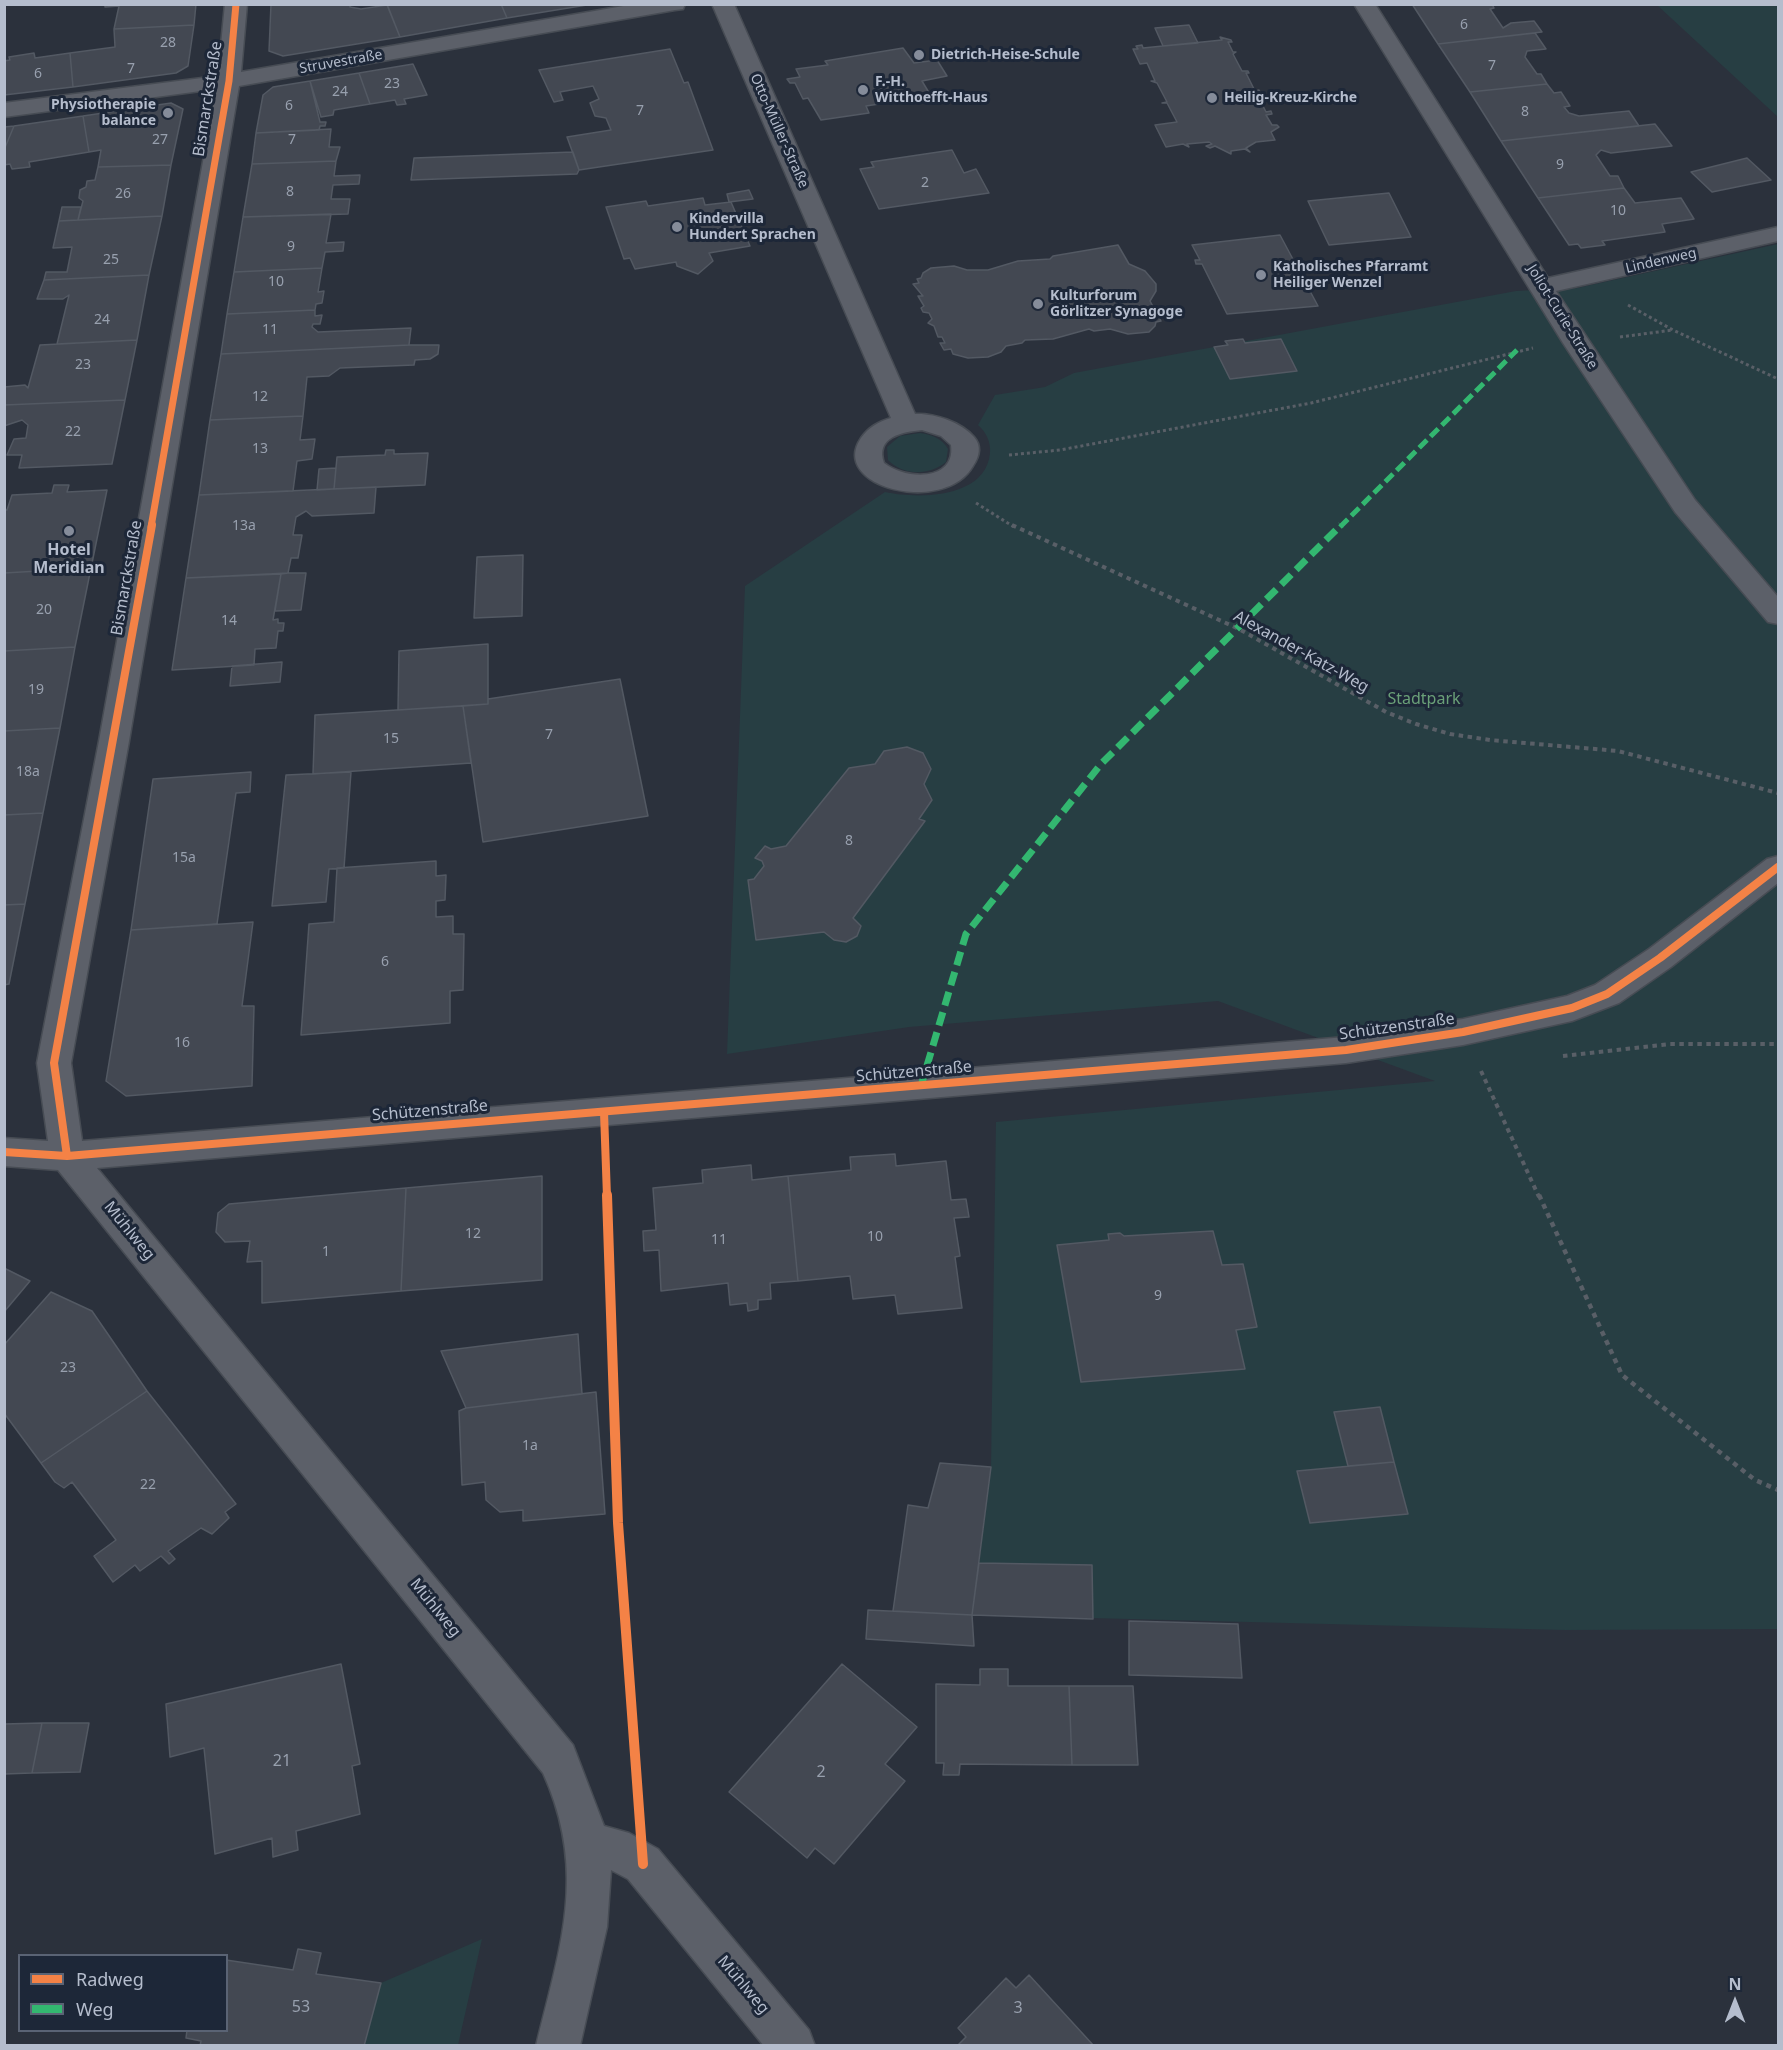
<!DOCTYPE html>
<meta charset="utf-8">
<style>
body{margin:0}
#map{position:relative;width:1783px;height:2050px;overflow:hidden;background:#2b313c;font-family:"Noto Sans",sans-serif}
canvas{display:block}
.frame{position:absolute;inset:0;border:6px solid #b5bdcd;pointer-events:none}
.legend{position:absolute;left:18px;top:1954px;width:210px;height:78px;box-sizing:border-box;background:#1d2738;border:2px solid #5a6374;margin:0;padding:8px 10px;list-style:none;font-size:18px;color:#b5bdcd}
.legend li{display:flex;align-items:center;gap:12px;height:30px}
.legend b{width:30px;border:2px solid #5a6374}
.north{position:absolute;left:1705px;top:1972px;width:60px;height:60px;-webkit-text-stroke:4px #1d2738;paint-order:stroke;rotate:0deg;font-size:16px;font-weight:700;line-height:24px;text-align:center;color:#b5bdcd}
.north::after{content:'';display:block;margin:auto;width:21px;height:27px;background:#b5bdcd;clip-path:polygon(50% 0,100% 100%,50% 72%,0 100%)}
</style>
<div id="map">
<canvas width="1783" height="2050"></canvas>
<div class="frame"></div>
<ul class="legend">
<li><b style="height:8px;background:#f48246"></b>Radweg</li>
<li><b style="height:8px;background:#33b770"></b>Weg</li>
</ul>
<div class="north">N</div>
</div>
<script>
const ctx = document.querySelector('canvas').getContext('2d');
ctx.lineJoin = 'round';
function fill(path, color) {
  ctx.fillStyle = color;
  ctx.fill(path, 'evenodd');
}
function strokePath(path, color, width, dash) {
  ctx.strokeStyle = color;
  ctx.lineWidth = width;
  ctx.lineCap = dash ? 'butt' : 'round';
  ctx.setLineDash(dash || []);
  ctx.stroke(path);
}
function write(font, color, halo, rows, align = 'center') {
  ctx.font = font + ' "Noto Sans",sans-serif';
  ctx.lineWidth = 6;
  ctx.setLineDash([]);
  ctx.textBaseline = 'middle';
  ctx.strokeStyle = halo;
  ctx.fillStyle = color;
  for (const [text, x, y, turn = 0] of rows) {
    ctx.save();
    ctx.translate(x, y);
    ctx.rotate((+turn || 0) * Math.PI / 180);
    ctx.textAlign = isNaN(turn) ? turn : align;
    if (halo) ctx.strokeText(text, 0, 0);
    ctx.fillText(text, 0, 0);
    ctx.restore();
  }
}
fill(new Path2D(`
 M1657 5H1778V117Z
 M1778 244V1629L1565 1630 972 1615 991 1467 996 1122 1435 1081 1218 1001 909 1027 727 1054 745 586 885 492C917 499 986 499 990 453 991 442 986 432 978 425L995 395 1045 387 1074 373 1516 291 1577 288Z
 M920 433C932 435 942 438 948 449L946 462C928 476 904 476 888 460L887 447 900 436Z
 M482 1939 458 2045H364L381 1983Z`), '#273e43');
const building = new Path2D(`
 M105 4H196L194 25 114 29 119 6 105 7Z
 M271 4H350V7L361 9 387 5 400 37 283 56 269 51Z
 M501 4H593L507 18Z
 M501 4 507 18 400 37 387 4Z
 M1412 4H1492L1494 8 1490 9 1503 28 1511 23 1534 21 1542 32 1438 44Z
 M194 25 188 66 176 73 73 87 70 53 115 47 114 29Z
 M1189 25 1198 43 1163 46 1155 28Z
 M1535 33 1546 49 1527 51 1525 57 1537 74H1541L1547 84 1470 92 1438 44Z
 M1220 37 1231 40 1232 42H1228L1233 52H1236L1233 54 1242 71H1248L1249 73H1246L1255 91 1259 90 1261 94H1257L1266 112 1271 111 1272 114 1266 115 1272 125H1277L1279 127 1271 132 1275 140 1256 142 1246 148 1250 152 1245 149 1231 151V154L1215 146 1210 148 1206 146 1212 144 1209 142 1187 144 1189 147 1183 144 1166 147 1155 125 1177 122 1167 103H1162L1167 102 1157 83 1151 81H1155L1147 63 1140 64 1133 49H1138L1136 46 1142 45 1143 48 1222 40Z
 M903 48 914 63 937 60 947 76 922 81 931 96 866 106 869 113 821 120 808 98 803 99 795 83H790L787 79 800 77 796 69 828 65 825 61Z
 M670 49 684 83 688 82 713 150 579 170 567 137 611 130 606 118 595 116 590 103 599 99 593 86 560 92 563 100 554 102 539 70Z
 M34 53 35 58 70 53 73 87 4 95V61L10 60 9 57Z
 M413 64 427 95 404 99 406 104 397 105 395 100 370 104 359 73Z
 M359 73 370 104 334 110 333 115 321 117 310 81Z
 M310 81 320 122H326L325 126H320L319 130 256 133 263 95 273 87Z
 M1547 84 1554 93 1561 92 1570 106 1564 107 1569 113 1579 116 1629 111 1639 126 1501 141 1470 92Z
 M171 103 183 109 171 165 98 167 101 150 89 152 83 116Z
 M83 116 89 152 29 162 30 167 12 169 10 164 4 165V150L14 126Z
 M1655 124 1672 146 1611 153 1601 150 1596 155 1610 176H1618L1624 188 1538 198 1501 141Z
 M14 126 4 150V127Z
 M331 129 329 147H340L336 161 252 164 256 133Z
 M952 150 964 173 976 169 989 193 879 209 860 169 874 167 871 162Z
 M573 152 579 170 577 174 411 180 414 158Z
 M1747 158 1771 180 1712 192 1691 172Z
 M336 161 334 176 360 175 359 184 333 185 331 199H350L348 214 243 217 252 164Z
 M171 165 162 216 78 220 83 201 79 198 80 190 86 187 87 181 95 180 98 167Z
 M1624 188 1635 203 1681 198 1694 219 1662 224 1665 232 1602 241 1605 245 1581 248 1578 244 1569 245 1538 198Z
 M749 190 753 199 729 202 727 194Z
 M1389 193 1411 237 1329 245 1308 201Z
 M703 198 705 205 731 202 750 246 709 253 713 261 698 274 677 266 676 262 635 269 630 258 624 259 606 207 646 201 648 206Z
 M62 207H81L78 220 59 221Z
 M331 214 326 243 344 242 343 251 325 252 322 268 234 272 243 217Z
 M162 216 149 275 44 280 46 272H67L72 247 53 248 59 221Z
 M1280 235 1318 306 1227 314 1202 264H1196L1195 260H1200L1192 245Z
 M1118 245 1129 264 1145 271 1156 284V291L1150 301 1161 321 1156 322 1155 326 1149 332 1128 334 1110 329 1094 331 1089 329 1053 339 1025 340 1022 343 1006 346 1001 352 988 357 968 358 953 354 951 349 944 350 940 343H945L942 337H938L934 326 928 323 932 319 929 313 923 312 921 308 924 306 918 296H923L913 284 919 283 917 279 921 278 923 273 931 268 954 266 967 270H988L1018 261 1050 259 1053 256Z
 M322 268 318 292 324 291 322 303 316 304 315 310 227 314 234 272Z
 M149 275 137 340 57 344 69 295 63 299H37L44 280Z
 M315 310V316L322 315 320 324H313L312 327 318 332 411 328 409 345 221 354 227 314Z
 M1243 339 1245 343 1281 339 1297 371 1230 379 1214 347 1228 345 1225 341Z
 M137 340 125 400 4 405V387L25 385 28 388 40 345Z
 M409 345H439L438 354 430 359 415 360 414 365 340 368 329 376 307 377 303 416 210 420 221 354Z
 M125 400 112 464 19 468 22 455H7L14 439 26 438 28 425 22 420 4 426V405Z
 M303 416 300 440 315 439 312 459 297 461 293 491 199 495 210 420Z
 M386 450H394V454L428 453 425 485 334 489 337 457 385 455Z
 M336 468 334 489 317 490 319 469Z
 M54 485H69L67 492 107 490 91 568 4 573V510H7L12 495 52 493Z
 M376 487 374 513 312 516 306 511 296 517 293 535H302L298 558H291L288 573 186 578 199 495Z
 M523 555 522 616 474 618 477 557Z
 M91 568 75 647 4 651V573Z
 M288 573H306L301 610 275 611 281 574Z
 M281 574 273 620 278 619V623H284L283 631H278L276 648 255 649 254 665 172 670 186 578Z
 M488 644V704L398 710 399 651Z
 M75 647 60 728 4 731V651Z
 M282 662 280 682 230 686 232 666Z
 M620 679 648 816 483 842 463 706 488 704V699Z
 M463 706 471 763 313 774 315 715Z
 M60 728 43 813 4 815V731Z
 M907 747 923 753 931 769 924 784 932 800 919 819 925 821 853 918 861 926 857 936 846 942 834 940 824 932 756 940 748 880 754 879 764 866 762 861 755 858 765 846 771 849 786 846 849 768 875 764 884 751Z
 M251 772 250 792 236 793 217 924 131 930 153 779Z
 M351 772 344 868 329 869 326 902 272 906 286 775Z
 M43 813 25 904 4 905V815Z
 M436 861V876L446 875 445 900 436 901V917L453 916V934H464L463 990 450 991V1023L301 1035 309 924 334 922 337 868Z
 M25 904 9 984 4 985V905Z
 M253 922 242 1006H254L252 1086 126 1096 106 1081 131 930Z
 M895 1154 896 1166 946 1161 951 1200 966 1199 969 1217 954 1218 960 1256 955 1257 962 1308 898 1314 895 1295 853 1299 850 1276 798 1281 788 1176 851 1170 850 1157Z
 M751 1165 752 1180 788 1176 798 1281 770 1283 771 1299 758 1300V1309L748 1311 747 1303 730 1305 728 1283 661 1291 659 1250 644 1251 643 1231 656 1230 653 1188 703 1183 702 1170Z
 M542 1176V1280L401 1291 406 1188Z
 M406 1188 401 1291 262 1303V1261L247 1262 250 1241 225 1242 216 1232 218 1213 229 1204Z
 M1213 1231 1222 1265 1243 1264 1257 1327 1236 1330 1245 1369 1081 1382 1057 1245 1109 1240 1108 1234 1120 1233 1124 1236Z
 M4 1268 30 1281 4 1312Z
 M51 1292 92 1311 147 1391 41 1463 4 1413V1345Z
 M578 1334 582 1394 466 1408 441 1351Z
 M147 1391 236 1504 225 1512 229 1518 212 1534 201 1528 168 1551 175 1559 169 1564 161 1556 140 1571 135 1565 113 1582 94 1556 116 1540 72 1482 64 1488 55 1482 41 1463Z
 M596 1392 605 1514 523 1521V1510L500 1512 486 1500 485 1482 462 1485 459 1411 466 1408Z
 M1380 1407 1394 1462 1348 1466 1334 1412Z
 M1394 1462 1408 1514 1310 1523 1297 1471Z
 M940 1463 991 1467 972 1615 893 1611 908 1505 928 1508Z
 M979 1563 1092 1565 1093 1619 972 1615Z
 M868 1610 972 1615 974 1646 866 1639Z
 M1129 1621 1238 1624 1242 1678 1129 1675Z
 M341 1664 360 1764 352 1766 360 1814 296 1831 298 1850 273 1857 272 1838 215 1854 204 1748 170 1757 166 1704Z
 M842 1664 917 1727 885 1764 905 1781 834 1864 815 1848 807 1858 729 1792Z
 M980 1669H1008V1686H1069L1072 1765 960 1764 959 1775H943L944 1763H936V1684L980 1685Z
 M1069 1686H1133L1138 1765H1072Z
 M42 1723H89L80 1772 32 1773Z
 M42 1723 32 1773 4 1774V1724Z
 M298 1949 321 1953 316 1974 381 1983 364 2046H200L201 2041 186 2038 187 2030H226V1960L293 1970Z
 M1029 1975 1094 2046H957L966 2037 958 2028 1006 1978 1016 1988Z`);
fill(building, '#434852');
strokePath(building, '#535963', 1.5);
const minor = new Path2D(`
 M225 4H247L241 72 635 4H685L683 9 675 10 239 86 129 741 71 1063 82 1141 1346 1037 1463 1019 1567 996 1595 985 1649 949 1767 859 1778 856V883L1671 967 1619 1003 1572 1021 1463 1045 1346 1063 97 1168 573 1745 604 1826 629 1833 658 1849 809 2030 815 2046H764L628 1879 611 1870 607 1927 580 2046H536C560 1947 588 1872 543 1773L58 1170 4 1166V1138L48 1141 37 1063 99 741 216 89 4 117V103L218 76Z
 M712 4H734L915 414C934 413 961 422 974 437 982 446 979 457 973 466 944 516 828 487 861 438 869 427 878 422 891 418ZM922 430 941 436 951 445C956 482 905 480 884 463 875 437 902 432 922 430Z
 M1354 4H1375L1548 278 1778 227V241L1556 291 1695 500 1778 597V624L1768 622 1675 512 1563 343Z`);
strokePath(minor, '#474c54', 3);
strokePath(new Path2D(`
 M1628 305 1673 330 1778 379
 M1620 337 1673 330
 M1009 455 1060 450 1311 403 1533 348
 M976 503 1014 527`), '#595f67', 3, [3, 3]);
strokePath(new Path2D(`
 M1012 525 1239 629 1386 712 1416 724 1450 734 1490 740 1618 751 1778 793
 M1563 1056 1670 1044H1778
 M1481 1071 1539 1197`), '#595f67', 4, [4.5, 4.5]);
strokePath(new Path2D(`
 M1539 1195 1622 1375 1755 1480 1778 1490`), '#595f67', 4.5, [5, 5]);
fill(minor, '#5c6069');
strokePath(new Path2D(`
 M1340 527 1517 350`), '#33b770', 5, [11, 5]);
strokePath(new Path2D(`
 M921 1086 966 934 1101 764 1341 525`), '#33b770', 7, [14, 7]);
strokePath(new Path2D(`
 M151 527 229 81 236 4`), '#f48246', 7);
strokePath(new Path2D(`
 M604 1112 607 1197
 M4 1152 67 1156 1346 1050 1463 1032 1572 1008 1607 994 1660 958 1778 867
 M67 1156 54 1063 152 525`), '#f48246', 8);
strokePath(new Path2D(`
 M607 1195 618 1523 643 1864`), '#f48246', 10);
for (const [x, y, r, color] of [
 [919,55,6,"#858c9a"],
 [863,90,6,"#858c9a"],
 [1212,98,6,"#858c9a"],
 [168,113,6,"#858c9a"],
 [677,227,6,"#858c9a"],
 [1261,275,6,"#858c9a"],
 [1038,304,6,"#858c9a"],
 [69,531,6,"#858c9a"]
]) {
  const dot = new Path2D();
  dot.arc(x, y, r, 0, 2 * Math.PI);
  ctx.fillStyle = color;
  ctx.fill(dot);
  strokePath(dot, '#1d2738', 2);
}
write('14px', '#98a0ae', null, [
 ["6",1464,25],
 ["28",168,43],
 ["7",1492,66],
 ["7",131,69],
 ["6",38,74],
 ["23",392,84],
 ["24",340,92],
 ["6",289,106],
 ["7",640,111],
 ["8",1525,112],
 ["27",160,140],
 ["7",292,140],
 ["9",1560,165],
 ["2",925,183],
 ["8",290,192],
 ["26",123,194],
 ["10",1618,211],
 ["9",291,247],
 ["25",111,260],
 ["10",276,282],
 ["24",102,320],
 ["11",270,330],
 ["23",83,365],
 ["12",260,397],
 ["22",73,432],
 ["13",260,449],
 ["13a",244,526],
 ["20",44,610],
 ["14",229,621],
 ["19",36,690],
 ["7",549,735],
 ["15",391,739],
 ["18a",28,772],
 ["8",849,841],
 ["15a",184,858],
 ["6",385,962],
 ["16",182,1043],
 ["12",473,1234],
 ["10",875,1237],
 ["11",719,1240],
 ["1",326,1252],
 ["9",1158,1296],
 ["23",68,1368],
 ["1a",530,1446],
 ["22",148,1485]
]);
write('bold 14px', '#b5bdcd', '#1d2738', [
 ["Dietrich-Heise-Schule",931,55],
 ["F.-H.",875,82],
 ["Witthoefft-Haus",875,98],
 ["Heilig-Kreuz-Kirche",1224,98],
 ["Physiotherapie",156,105,"right"],
 ["balance",156,121,"right"],
 ["Kindervilla",689,219],
 ["Hundert Sprachen",689,235],
 ["Katholisches Pfarramt",1273,267],
 ["Heiliger Wenzel",1273,283],
 ["Kulturforum",1050,296],
 ["Görlitzer Synagoge",1050,312]
], 'left');
write('14px', '#b5bdcd', '#1d2738', [
 ["Struvestraße",341,62,-10],
 ["Otto-Müller-Straße",779,131,66],
 ["Lindenweg",1661,261,-13],
 ["Joliot-Curie-Straße",1562,317,58]
]);
write('16px', '#b5bdcd', '#1d2738', [
 ["Bismarckstraße",208,99,-81],
 ["Bismarckstraße",127,578,-80],
 ["Alexander-Katz-Weg",1301,652,29],
 ["Schützenstraße",1397,1027,-8],
 ["Schützenstraße",914,1072,-5],
 ["Schützenstraße",430,1111,-5],
 ["Mühlweg",129,1231,51],
 ["Mühlweg",435,1608,51],
 ["Mühlweg",743,1985,50]
]);
write('bold 16px', '#b5bdcd', '#1d2738', [
 ["Hotel",69,550],
 ["Meridian",69,568]
]);
write('16px', '#6aa078', '#1d2738', [
 ["Stadtpark",1424,699]
]);
write('16px', '#98a0ae', null, [
 ["21",282,1761],
 ["2",821,1772],
 ["53",301,2007],
 ["3",1018,2008]
]);
</script>
